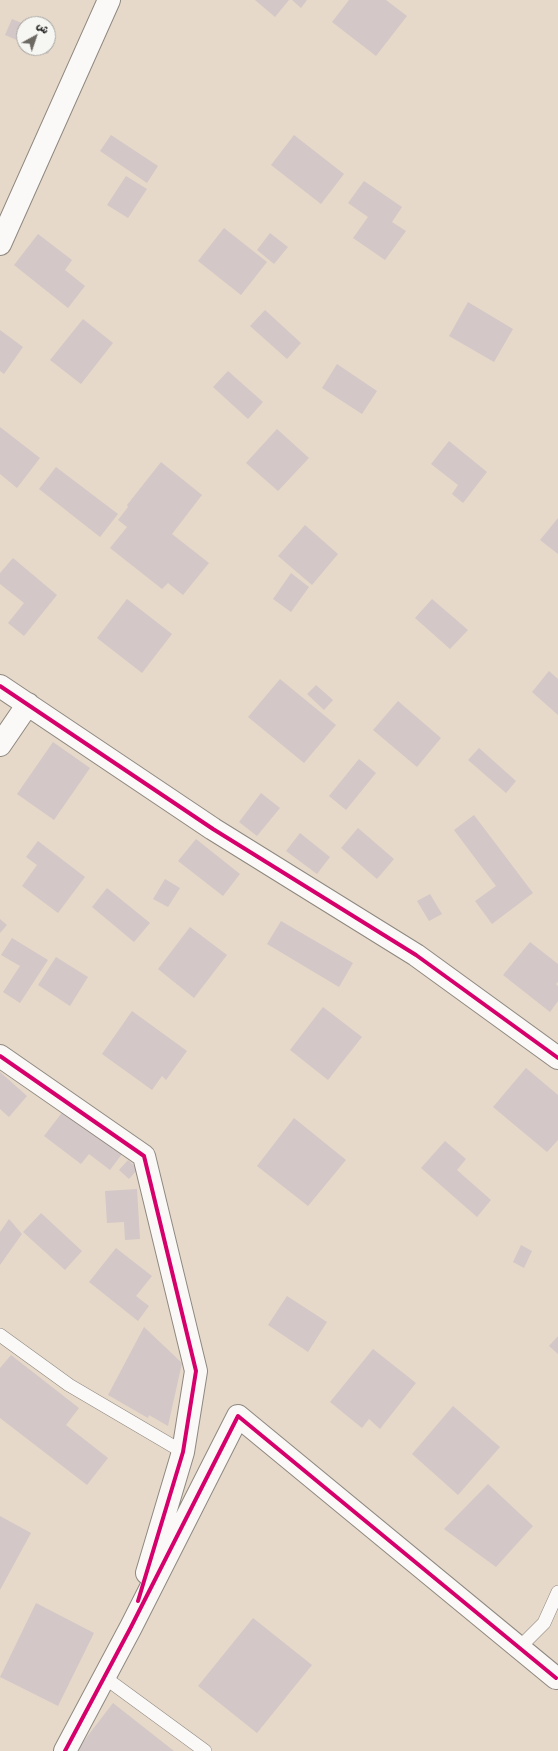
<!DOCTYPE html>
<meta charset="utf-8">
<style>
body{margin:0}
#map{position:relative;width:558px;height:1751px;overflow:hidden;background:#e6d9c9;font-family:Delius,"Playpen Sans Arabic",sans-serif}
canvas{display:block}
.north{position:absolute;left:16px;top:16px;width:40px;height:40px;box-sizing:border-box;background:#f6f6f2;border:1px solid #a5a5a2;border-radius:50%;rotate:40deg;font-size:11px;font-weight:700;line-height:16px;text-align:center;color:#2b2b2b}
.north::after{content:'';display:block;margin:auto;width:14px;height:18px;background:#6c6862;clip-path:polygon(50% 0,100% 100%,50% 72%,0 100%)}
</style>
<div id="map">
<canvas width="558" height="1751"></canvas>
<div class="north">ش</div>
</div>
<script>
const ctx = document.querySelector('canvas').getContext('2d');
ctx.lineJoin = 'round';
function fill(path, color) {
  ctx.fillStyle = color;
  ctx.fill(path, 'evenodd');
}
function strokePath(path, color, width, dash) {
  ctx.strokeStyle = color;
  ctx.lineWidth = width;
  ctx.lineCap = dash ? 'butt' : 'round';
  ctx.setLineDash(dash || []);
  ctx.stroke(path);
}
fill(new Path2D(`
 M255 0H289L275 17Z
 M292 0H307L301 8Z
 M349 0H386L407 16 376 56 332 22Z
 M12 19 24 24V43L5 35Z
 M48 35 55 38 48 54 34 48H48Z
 M111 135 158 166 147 183 100 151Z
 M294 135 344 174 321 204 271 165Z
 M126 176 147 189 128 218 107 205Z
 M364 181 402 207 392 222 406 231 385 260 353 238 368 217 348 203Z
 M224 228 267 262 241 295 198 261Z
 M270 233 288 247 274 264 257 250Z
 M38 234 72 260 65 270 85 286 68 308 14 265Z
 M468 302 513 329 494 362 449 336Z
 M265 310 301 343 287 359 250 326Z
 M83 319 113 343 81 384 50 360Z
 M0 330 23 347 4 374 0 371Z
 M337 364 377 391 362 414 322 388Z
 M228 371 263 402 248 419 213 387Z
 M0 427 40 458 17 488 0 474Z
 M277 429 309 458 278 491 246 463Z
 M449 441 487 472 463 503 452 494 458 485 431 464Z
 M161 462 202 495 172 534 209 563 183 595 168 583 162 589 110 548 127 527 118 520 128 507 127 505Z
 M56 467 118 514 100 537 39 489Z
 M558 518V554L540 540Z
 M305 525 338 554 312 585 278 556Z
 M13 558 57 595 24 636 8 623 24 603 0 584V573Z
 M291 573 309 587 291 612 273 599Z
 M127 599 172 634 142 673 97 638Z
 M432 599 468 630 450 649 415 618Z
 M549 671 558 679V715L532 692Z
 M280 679 336 725 304 763 248 717Z
 M316 685 333 700 324 710 307 694Z
 M398 701 441 738 417 767 373 730Z
 M53 742 90 768 54 820 17 794Z
 M479 748 516 781 506 793 468 760Z
 M359 759 376 773 346 810 329 796Z
 M261 793 280 808 257 836 239 822Z
 M474 815 533 893 492 924 475 901 496 886 454 830Z
 M358 828 394 859 377 879 341 848Z
 M300 833 330 857 317 874 286 851Z
 M196 839 240 874 223 896 178 861Z
 M38 841 85 877 58 913 22 886 37 865 26 857Z
 M165 879 180 888 168 907 153 899Z
 M107 888 150 923 134 942 92 907Z
 M430 894 442 914 429 921 417 901Z
 M0 919 7 925 0 933Z
 M281 921 353 963 339 987 267 944Z
 M190 927 227 955 194 998 158 969Z
 M12 938 48 960 20 1003 3 992 20 966 1 955Z
 M530 942 558 964V982L556 984 558 986V1001L550 1012 503 975Z
 M56 957 88 977 70 1006 38 985Z
 M323 1007 362 1037 328 1080 290 1050Z
 M132 1011 187 1051 166 1080 162 1076 152 1090 102 1054Z
 M526 1068 558 1095V1140L547 1152 493 1107Z
 M0 1072 27 1096 9 1117 0 1109Z
 M64 1110 122 1154 110 1170 89 1154 81 1164 44 1136Z
 M294 1118 346 1160 308 1206 257 1166Z
 M445 1141 466 1159 457 1170 491 1200 477 1217 421 1168Z
 M128 1160 138 1169 129 1179 119 1170Z
 M137 1189 140 1239 125 1240 124 1222 107 1223 105 1191Z
 M41 1213 82 1251 65 1270 23 1232Z
 M9 1219 22 1234 0 1265V1232Z
 M521 1245 532 1251 524 1268 513 1262Z
 M116 1248 152 1276 136 1296 149 1306 138 1321 89 1282Z
 M287 1296 327 1322 308 1352 268 1325Z
 M144 1327 182 1363 168 1426 149 1415 148 1418 108 1395Z
 M558 1336V1354L549 1346Z
 M373 1349 416 1383 380 1429 369 1419 362 1428 330 1402Z
 M11 1355 79 1408 66 1425 108 1458 87 1485 0 1418V1368Z
 M453 1406 500 1447 458 1495 412 1454Z
 M488 1484 533 1526 496 1567 444 1529Z
 M0 1516 31 1533 0 1590Z
 M36 1603 94 1633 58 1706 0 1677Z
 M253 1618 312 1665 257 1733 198 1686Z
 M113 1703 174 1751H76Z`), '#d3c7c7');
const lane = new Path2D(`
 M0 1335 69 1385 183 1452
 M519 1648 544 1623 558 1592
 M104 1677 205 1751`);
const street = new Path2D(`
 M0 244 109 0
 M0 686 213 829 416 955 558 1058
 M0 745 28 704
 M0 1056 144 1156 196 1371 183 1452 147 1573
 M65 1751 131 1627 238 1416 556 1678`);
strokePath(lane, '#8e8880', 14);
strokePath(street, '#8e8880', 24);
strokePath(lane, '#fbf9f7', 13);
strokePath(street, '#fbf9f7', 22);
strokePath(new Path2D(`
 M0 686 213 829 416 955 558 1058
 M0 1056 144 1156 196 1371 183 1452 138 1601
 M65 1751 131 1627 238 1416 556 1678`), '#d6006c', 4);
</script>
